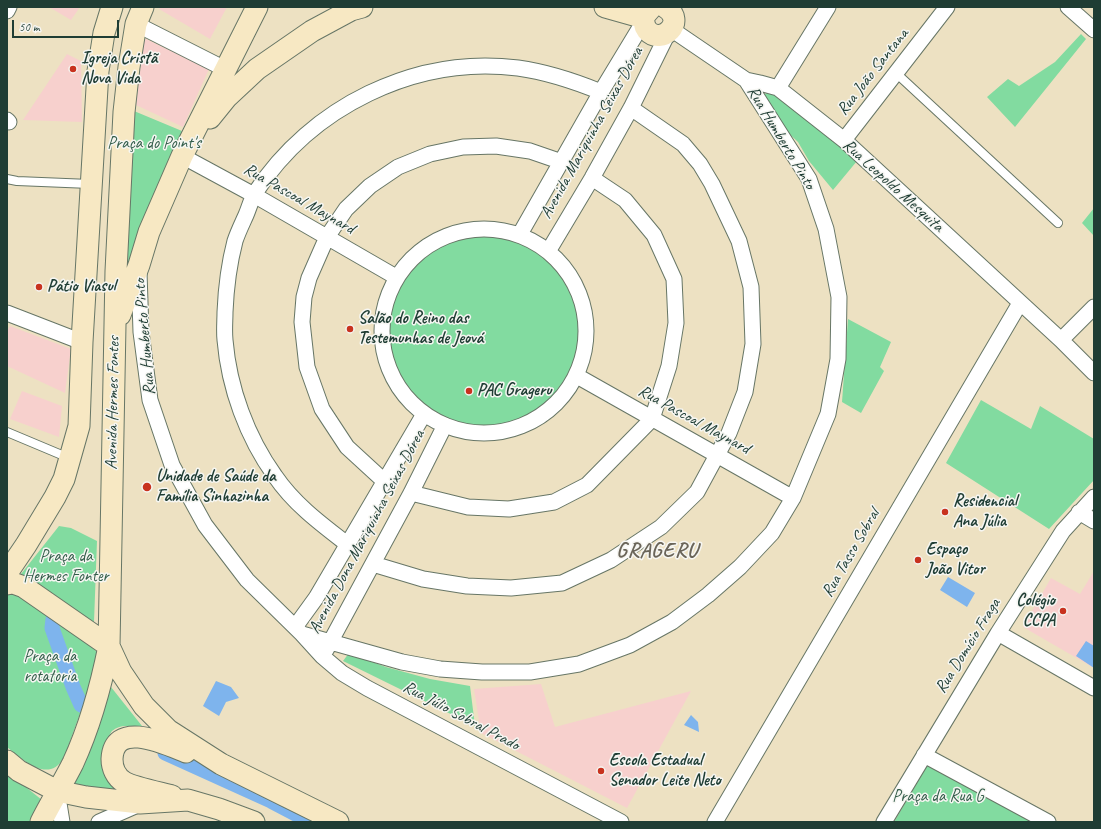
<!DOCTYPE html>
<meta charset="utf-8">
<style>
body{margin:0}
#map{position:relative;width:1101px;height:829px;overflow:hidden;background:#ede1c2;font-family:Caveat,sans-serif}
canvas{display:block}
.frame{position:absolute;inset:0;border:8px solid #1f3d34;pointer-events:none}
.scale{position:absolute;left:12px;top:20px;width:107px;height:18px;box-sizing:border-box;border:2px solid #1f3d34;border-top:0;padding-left:5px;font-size:12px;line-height:14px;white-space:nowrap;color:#1f3d34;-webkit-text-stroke:3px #f6f6f2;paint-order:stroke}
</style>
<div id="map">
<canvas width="1101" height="829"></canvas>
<div class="frame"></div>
<div class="scale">50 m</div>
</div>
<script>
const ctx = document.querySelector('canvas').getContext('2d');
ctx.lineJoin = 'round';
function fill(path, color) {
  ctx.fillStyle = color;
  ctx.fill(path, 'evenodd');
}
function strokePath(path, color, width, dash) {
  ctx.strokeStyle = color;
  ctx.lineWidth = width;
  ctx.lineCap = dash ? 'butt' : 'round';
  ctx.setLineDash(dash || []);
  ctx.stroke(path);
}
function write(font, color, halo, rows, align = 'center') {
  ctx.font = font + ' Caveat,sans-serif';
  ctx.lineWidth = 3;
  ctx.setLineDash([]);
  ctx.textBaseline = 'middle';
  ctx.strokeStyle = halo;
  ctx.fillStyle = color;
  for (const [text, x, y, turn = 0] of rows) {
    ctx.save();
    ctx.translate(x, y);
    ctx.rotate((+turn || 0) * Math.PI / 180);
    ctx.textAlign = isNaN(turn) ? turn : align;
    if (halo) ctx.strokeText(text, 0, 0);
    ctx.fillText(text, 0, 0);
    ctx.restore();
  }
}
fill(new Path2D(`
 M49 7H80L71 20Z
 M161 7H227L210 39 159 9Z
 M144 38 209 69 183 127 136 105Z
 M67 54 81 61 82 122 23 120Z
 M10 326 71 349 65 393 7 366V331Z
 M22 391 62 406 59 437 10 419Z
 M1094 571V668L1023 627 1051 578 1080 594Z
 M541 684 555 727 691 691 627 808 481 733 474 689Z`), '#f7d0cd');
fill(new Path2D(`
 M1081 34 1086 39 1015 127 987 97 1008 79 1019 86 1055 62Z
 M770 92 776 95 829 137 857 161 833 190 809 161 798 142 767 113 764 94Z
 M134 111 182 131 127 267Z
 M1094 208V236L1082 223Z
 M387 331a98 98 0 1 1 196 0a98 98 0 1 1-196 0Z
 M848 319 891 342 880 367 884 371 861 413 842 402Z
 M981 400 1031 429 1040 406 1094 439V480L1049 529 946 463Z
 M59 526 71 528 97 541 94 622 21 574Z
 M7 595H21L67 624 99 654 86 697 64 758C48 784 23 760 7 747Z
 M349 653 386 667 430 679 470 686 475 726 343 661Z
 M111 687 146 731C136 727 122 722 112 731 110 733 108 739 107 742L124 791 72 788Z
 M928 764 1035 822H894Z
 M7 772 42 800 30 822H7Z`), '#82dba0');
fill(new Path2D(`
 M948 577 975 593 967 607 940 590Z
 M1086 641 1094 646V668L1076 656Z
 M216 681 231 687 239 698 226 702 219 716 203 706Z
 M691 715 698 722 699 732 684 725Z`), '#7eb4ed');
strokePath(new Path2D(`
 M53 619 52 628 73 687 81 705
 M165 753 271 801 311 822`), '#7eb4ed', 15);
const lane = new Path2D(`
 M896 73 1058 223
 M7 179 17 181 90 184
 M7 432 69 458`);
const street = new Path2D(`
 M1068 7 1094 30
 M7 11 9 7
 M136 24 225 69
 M671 29 746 80 760 83 778 88 844 140 1061 340 1094 373
 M778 88 828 7
 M7 120 9 122
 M844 140 947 7
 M182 156 254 195 396 277
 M382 331a102 102 0 1 1 204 0a102 102 0 1 1-204 0Z
 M520 234 601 92 644 21
 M549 250 592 178 631 108 668 33
 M139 272 141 332 150 400 172 465 205 525 247 580 302 634 322 656 342 673 367 688 621 822
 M7 313 82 342
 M1061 340 1094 307
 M577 376 793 498
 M384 481 347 447 322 409 307 367 302 322 304 297 309 278 327 237 346 209 370 186 398 167 430 154 463 147 496 146 530 151 562 162
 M411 493 468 507 509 509 554 502 587 485 652 419 669 366 676 323 674 279 654 235 625 200 592 178
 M1079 512 1094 521
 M347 544C321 524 294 504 275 476 247 437 229 388 225 340 224 330 225 321 225 312 226 288 229 264 235 241 238 232 242 224 246 215 249 208 251 200 255 193 311 107 415 55 518 68 547 72 574 81 601 92
 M373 564 423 579 467 586 511 588 562 583 611 560 661 527 697 492 729 433 745 392 753 344 751 287 739 241 712 184 700 164 683 144 631 108
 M295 627 316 598 424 414
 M998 633 1094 688
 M302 634 402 662 440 669 482 672H530L579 664 630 645 672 622 708 595 740 567 772 533 793 498 828 414 838 359 839 297 826 229 809 179 746 80
 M326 650 411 493 445 425
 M924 755 1048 822
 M57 791 62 822
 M99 822 140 804
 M715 822 1020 303
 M884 822 998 633 1063 531 1094 497`);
const secondary = new Path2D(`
 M605 7 644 18
 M652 7 645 15C643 20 644 26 647 30 661 47 688 21 665 7
 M210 118 227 97 257 69 312 31 351 10 362 7
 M120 315 139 265 149 232 182 156 257 7
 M7 573 26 545 55 497 64 479 79 426 82 342 98 71 104 33 112 7
 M7 584 13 583 24 587 109 646 121 672 144 706 168 730 221 764 338 822
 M7 761 19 771 57 791 86 797 140 803 188 800 219 809 254 822
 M172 796C161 793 132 787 124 782 116 777 112 768 112 759 114 719 166 744 186 752
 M41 822C51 802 63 783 73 763 90 726 101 686 109 646L116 271 124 112 129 67 136 24 143 7`);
strokePath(lane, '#677666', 10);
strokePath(street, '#677666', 17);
strokePath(secondary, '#677666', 23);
strokePath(lane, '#fff', 8);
strokePath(street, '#fff', 15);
strokePath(secondary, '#f7e8c3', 21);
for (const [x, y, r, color] of [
 [73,69,4,"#c8321e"],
 [39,287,4,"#c8321e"],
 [350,329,4,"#c8321e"],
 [469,391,4,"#c8321e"],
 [147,487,5,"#c8321e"],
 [945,512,4,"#c8321e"],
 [918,560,4,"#c8321e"],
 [1063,611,4,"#c8321e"],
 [601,771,4,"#c8321e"]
]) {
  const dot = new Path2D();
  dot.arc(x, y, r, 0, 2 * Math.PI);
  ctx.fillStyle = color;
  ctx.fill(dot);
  strokePath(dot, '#f6f6f2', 1.5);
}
write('bold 17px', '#1f3d34', '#f6f6f2', [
 ["Igreja Cristã",81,59],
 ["Nova Vida",81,79],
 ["Pátio Viasul",47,287],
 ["Salão do Reino das",358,319],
 ["Testemunhas de Jeová",358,339],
 ["PAC Grageru",477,391],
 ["Unidade de Saúde da",156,477],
 ["Família Sinhazinha",156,497],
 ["Residencial",953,502],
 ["Ana Júlia",953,522],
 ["Espaço",926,550],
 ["João Vitor",926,570],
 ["Colégio",1055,601,"right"],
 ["CCPA",1055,621,"right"],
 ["Escola Estadual",609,761],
 ["Senador Leite Neto",609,781]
], 'left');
write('17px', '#1f3d34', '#f6f6f2', [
 ["Rua João Santana",873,72,-52],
 ["Avenida Mariquinha Seixas Dórea",592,133,-61],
 ["Rua Humberto Pinto",781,138,59],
 ["Rua Leopoldo Mesquita",893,186,42],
 ["Rua Pascoal Maynard",299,199,30],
 ["Rua Humberto Pinto",145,337,-95],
 ["Avenida Hermes Fontes",113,403,-89],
 ["Rua Pascoal Maynard",694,420,29],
 ["Avenida Dona Mariquinha Seixas Dórea",367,532,-62],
 ["Rua Tasso Sobral",851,553,-60],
 ["Rua Domício Fraga",968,646,-58],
 ["Rua Júlio Sobral Prado",461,716,28]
]);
write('17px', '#335d4a', '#f6f6f2', [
 ["Praça do Point's",154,144],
 ["Praça da",66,557],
 ["Hermes Fonter",66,577],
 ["Praça da",50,657],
 ["rotatoria",50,677],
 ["Praça da Rua G",938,797]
]);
ctx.letterSpacing = '1px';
write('bold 21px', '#6a6559', '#f6f6f2', [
 ["GRAGERU",657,551]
]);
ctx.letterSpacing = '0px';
</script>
